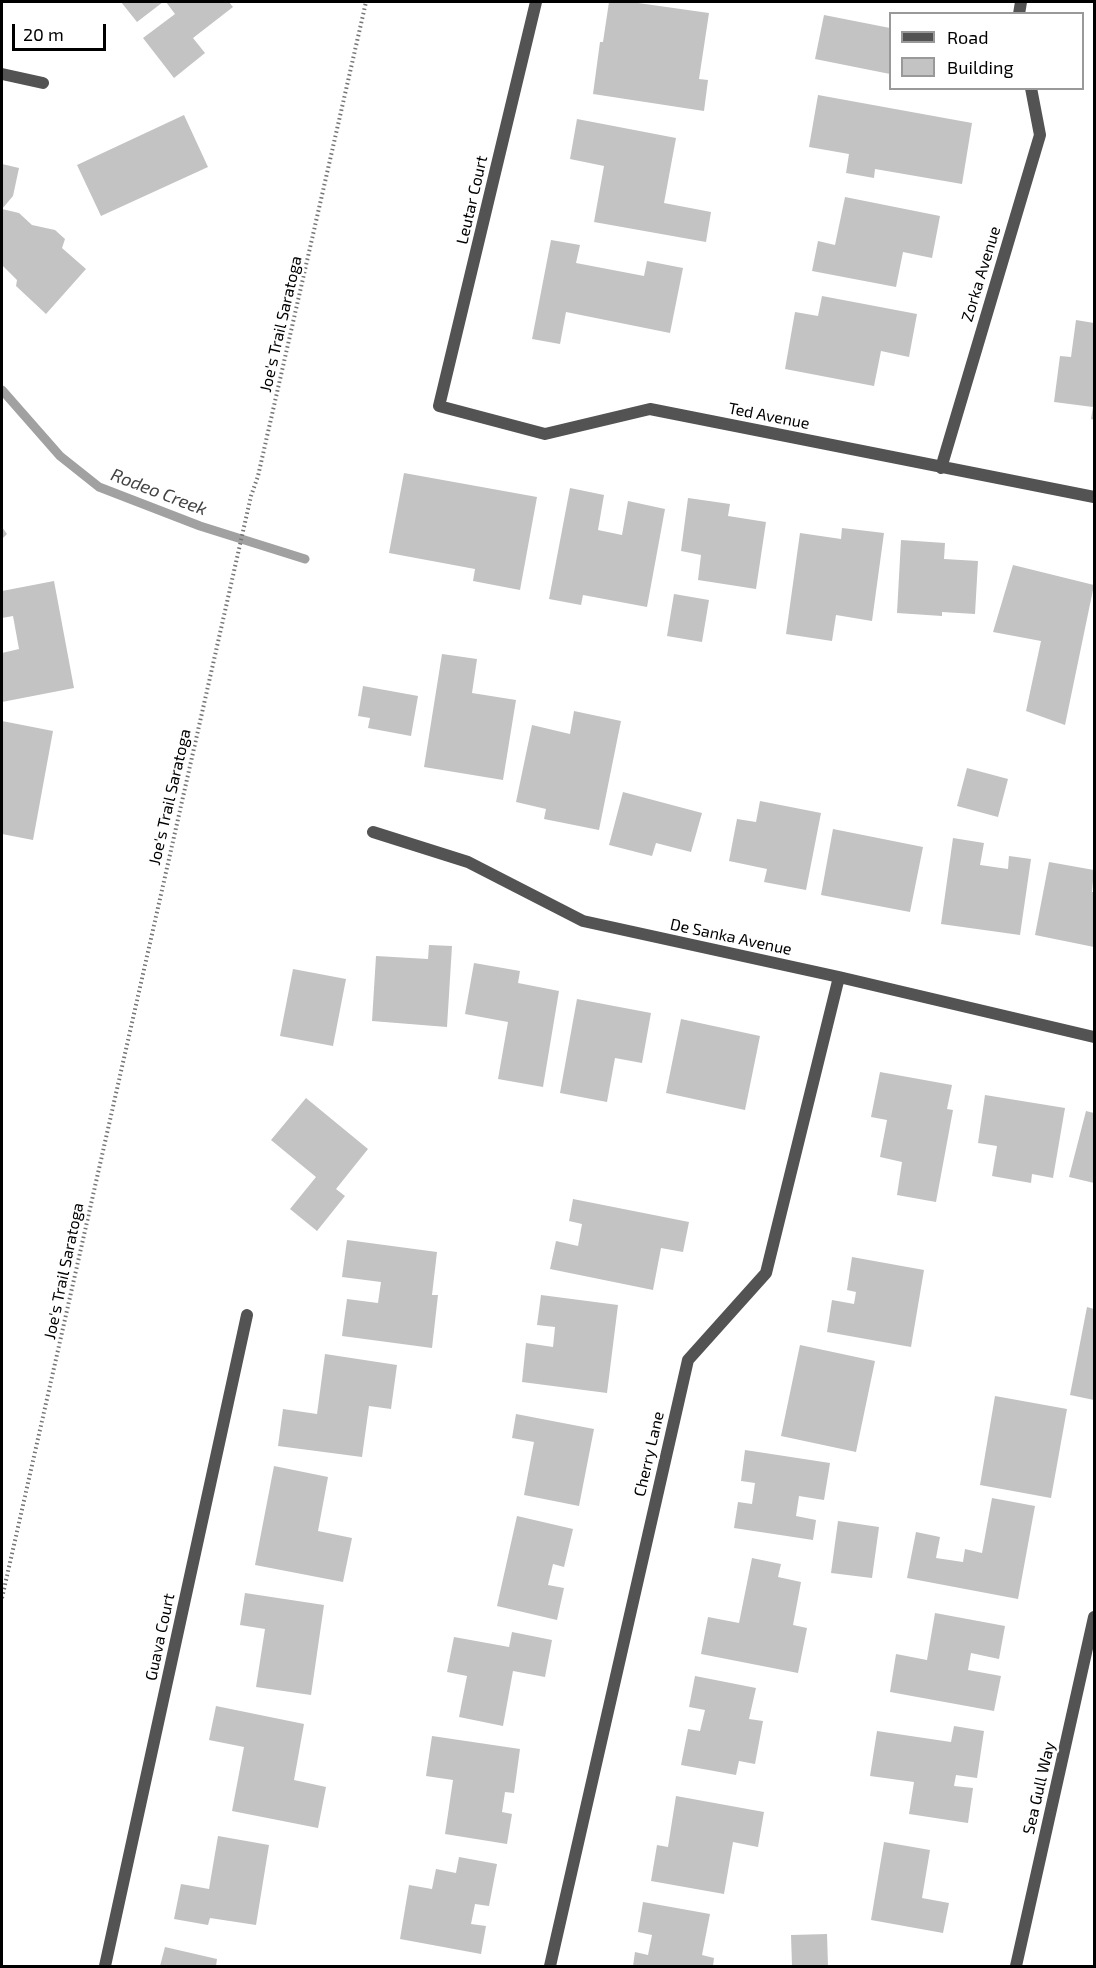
<!DOCTYPE html>
<style>
body{margin:0}
#map{position:relative;width:1096px;height:1968px;overflow:hidden;background:#fff;font-family:"Exo 2",sans-serif}
canvas{display:block}
.frame{position:absolute;inset:0;border:3px solid #000;pointer-events:none}
.legend{position:absolute;left:889px;top:12px;width:195px;height:78px;box-sizing:border-box;background:#fff;border:2px solid #999;margin:0;padding:8px 10px;list-style:none;font-size:18px;color:#000}
.legend li{display:flex;align-items:center;gap:12px;height:30px}
.legend b{width:30px;border:2px solid #999}
.scale{position:absolute;left:12px;top:24px;width:94px;height:27px;box-sizing:border-box;border:3px solid #000;border-top:0;padding-left:8px;font-size:18px;line-height:21px;white-space:nowrap;color:#000;-webkit-text-stroke:4px #fff;paint-order:stroke}
</style>
<div id="map">
<canvas width="1096" height="1968"></canvas>
<div class="frame"></div>
<ul class="legend">
<li><b style="height:8px;background:#535353"></b>Road</li>
<li><b style="height:16px;background:#c3c3c3"></b>Building</li>
</ul>
<div class="scale">20 m</div>
</div>
<script>
const ctx = document.querySelector('canvas').getContext('2d');
ctx.lineJoin = 'round';
function strokePath(path, color, width, dash) {
  ctx.strokeStyle = color;
  ctx.lineWidth = width;
  ctx.lineCap = dash ? 'butt' : 'round';
  ctx.setLineDash(dash || []);
  ctx.stroke(path);
}
function fill(path, color) {
  ctx.fillStyle = color;
  ctx.fill(path, 'evenodd');
}
function write(font, color, halo, rows, align = 'center') {
  ctx.font = font + ' "Exo 2",sans-serif';
  ctx.lineWidth = 5;
  ctx.setLineDash([]);
  ctx.textBaseline = 'middle';
  ctx.strokeStyle = halo;
  ctx.fillStyle = color;
  for (const [text, x, y, turn = 0] of rows) {
    ctx.save();
    ctx.translate(x, y);
    ctx.rotate((+turn || 0) * Math.PI / 180);
    ctx.textAlign = isNaN(turn) ? turn : align;
    if (halo) ctx.strokeText(text, 0, 0);
    ctx.fillText(text, 0, 0);
    ctx.restore();
  }
}
strokePath(new Path2D(`
 M2 390 60 456 99 487 200 526 305 559`), '#a1a1a1', 9);
fill(new Path2D(`
 M121 2H163L137 22Z
 M166 2H229L233 7 193 38 205 53 174 78 143 38 175 14Z
 M609 2H631L709 13 699 79 708 80 704 111 593 94 600 42H603Z
 M824 15 890 28V74L815 59Z
 M818 95 972 123 962 184 875 169 874 178 846 173 849 154 809 147Z
 M184 115 208 167 101 216 77 165Z
 M577 119 676 138 664 203 711 212 706 242 594 222 604 166 570 159Z
 M2 164 19 168 13 196 2 209 19 213 32 225 55 230 65 239 62 248 86 269 46 314 16 286 17 280 2 265Z
 M845 197 940 216 932 258 903 252 896 287 812 271 818 241 835 245Z
 M551 240 580 245 576 263 644 276 647 261 683 268 670 333 566 312 560 344 532 339Z
 M822 296 917 314 909 357 881 351 874 386 785 369 795 312 818 316Z
 M1076 320 1094 323V420L1091 419 1093 407 1054 402 1060 356 1071 357Z
 M404 473 537 497 520 590 473 581 475 569 389 553Z
 M570 488 604 495 598 530 622 535 628 501 665 509 647 607 583 595 581 605 549 599Z
 M688 498 730 504 728 516 766 522 756 589 698 580 701 555 681 551Z
 M2 527 7 534 2 539Z
 M842 528 884 533 872 621 836 615 832 641 786 634 800 533 841 539Z
 M901 540 945 543 944 559 978 561 975 614 942 612V616L897 613Z
 M1013 565 1094 585 1065 725 1026 711 1041 641 993 632Z
 M54 581 74 688 2 702V653L19 649 13 616 2 618V591Z
 M674 594 709 600 702 642 667 636Z
 M442 654 477 659 472 693 516 700 503 780 424 767Z
 M363 686 418 696 411 736 368 728 370 718 358 716Z
 M574 711 621 721 599 830 544 819 546 809 516 802 532 725 570 734Z
 M2 721 53 731 33 840 2 834Z
 M967 768 1008 779 998 817 957 806Z
 M623 792 702 813 691 852 656 843 652 856 609 845Z
 M760 801 821 813 806 890 764 882 767 869 729 861 737 819 756 822Z
 M833 829 923 847 910 912 821 895Z
 M953 838 984 843 980 865 1008 869 1009 856 1031 859 1020 935 941 924Z
 M1049 862 1094 870 1092 892H1094V947L1035 935Z
 M429 945 452 946 447 1027 372 1021 376 956 428 959Z
 M474 963 520 971 518 983 559 991 543 1087 498 1079 508 1022 465 1014Z
 M293 969 346 979 333 1046 280 1036Z
 M577 999 651 1013 642 1063 615 1058 607 1102 560 1093Z
 M681 1019 760 1036 745 1110 666 1093Z
 M880 1072 952 1085 947 1109 953 1110 936 1202 897 1195 902 1162 880 1157 887 1120 871 1117Z
 M985 1095 1065 1108 1053 1178 1032 1174 1031 1183 992 1176 997 1146 978 1143Z
 M306 1098 368 1149 336 1189 345 1196 317 1231 290 1209 316 1177 271 1140Z
 M1086 1111 1094 1113V1183L1069 1177Z
 M573 1199 689 1222 683 1252 661 1248 653 1290 550 1269 556 1241 578 1246 582 1224 569 1221Z
 M347 1240 437 1252 432 1295H438L432 1348 342 1336 347 1299 378 1303 381 1282 342 1277Z
 M852 1257 924 1270 911 1347 827 1332 832 1300 854 1304 856 1292 847 1290Z
 M541 1295 618 1305 607 1393 522 1382 526 1343 553 1347 555 1327 537 1325Z
 M1087 1307 1094 1309V1400L1070 1395Z
 M800 1345 875 1361 856 1452 781 1436Z
 M325 1354 397 1365 391 1409 369 1406 362 1457 278 1446 283 1409 317 1414Z
 M995 1396 1067 1409 1051 1498 980 1485Z
 M516 1414 594 1429 579 1506 524 1495 534 1442 512 1438Z
 M745 1450 830 1463 824 1500 799 1496 796 1516 816 1520 813 1540 734 1528 738 1502 752 1504 755 1483 741 1481Z
 M274 1466 328 1477 318 1531 352 1538 343 1582 255 1565Z
 M992 1498 1035 1506 1018 1599 907 1578 916 1532 940 1537 936 1558 963 1562 965 1549 982 1553Z
 M517 1516 573 1529 564 1567 553 1564 548 1585 564 1588 557 1620 497 1606Z
 M838 1521 879 1527 872 1578 831 1573Z
 M752 1558 781 1564 778 1577 801 1582 793 1625 807 1628 798 1673 701 1654 708 1617 739 1623Z
 M245 1593 324 1605 311 1695 256 1687 265 1629 240 1625Z
 M935 1613 1005 1626 999 1659 971 1653 968 1670 1001 1676 994 1711 890 1692 896 1654 927 1660Z
 M512 1632 552 1640 545 1677 513 1671 503 1726 459 1717 467 1676 447 1672 454 1637 509 1647Z
 M695 1676 756 1688 749 1719 763 1721 755 1764 739 1761 736 1775 681 1765 688 1729 700 1731 705 1710 689 1707Z
 M216 1706 304 1724 294 1780 326 1787 318 1828 232 1811 244 1747 209 1740Z
 M954 1726 984 1731 977 1778 956 1775 954 1786 973 1788 968 1823 909 1814 914 1782 870 1776 877 1731 951 1742Z
 M432 1736 520 1749 514 1793 505 1792 502 1812 512 1814 507 1844 445 1834 453 1780 426 1776Z
 M676 1796 764 1812 758 1847 733 1842 724 1894 651 1881 657 1845 668 1847Z
 M218 1836 269 1845 256 1925 210 1918 208 1925 174 1919 181 1884 209 1889Z
 M884 1842 930 1850 922 1898 949 1903 943 1933 871 1920Z
 M459 1857 497 1864 489 1906 475 1904 471 1924 486 1926 481 1954 400 1939 409 1885 432 1889 436 1869 456 1873Z
 M643 1902 710 1914 702 1955 714 1958 713 1966H633L635 1952 648 1955 652 1935 638 1932Z
 M827 1934 828 1966H792L791 1935Z
 M165 1947 217 1959 216 1966H160Z`), '#c3c3c3');
strokePath(new Path2D(`
 M2 1598 251 496 258 476 366 2`), '#757575', 4, [1.5, 3]);
strokePath(new Path2D(`
 M536 2 439 406 545 434 650 409 1094 497
 M1019 14 1021 2
 M2 74 43 83
 M941 468 1040 135 1031 88
 M373 832 468 862 583 921 839 977 1094 1037
 M105 1966 247 1315
 M550 1966 688 1360 766 1273 839 977
 M1016 1966 1094 1617`), '#535353', 12);
write('16px', '#000', '#fff', [
 ["Leutar Court",472,200,-77],
 ["Zorka Avenue",981,274,-73],
 ["Joe's Trail Saratoga",281,324,-77],
 ["Ted Avenue",769,416,11],
 ["Joe's Trail Saratoga",170,797,-77],
 ["De Sanka Avenue",731,937,12],
 ["Joe's Trail Saratoga",64,1271,-78],
 ["Cherry Lane",649,1454,-77],
 ["Guava Court",160,1637,-78],
 ["Sea Gull Way",1039,1788,-77]
]);
write('italic 18px', '#424242', '#fff', [
 ["Rodeo Creek",159,492,21]
]);
</script>
